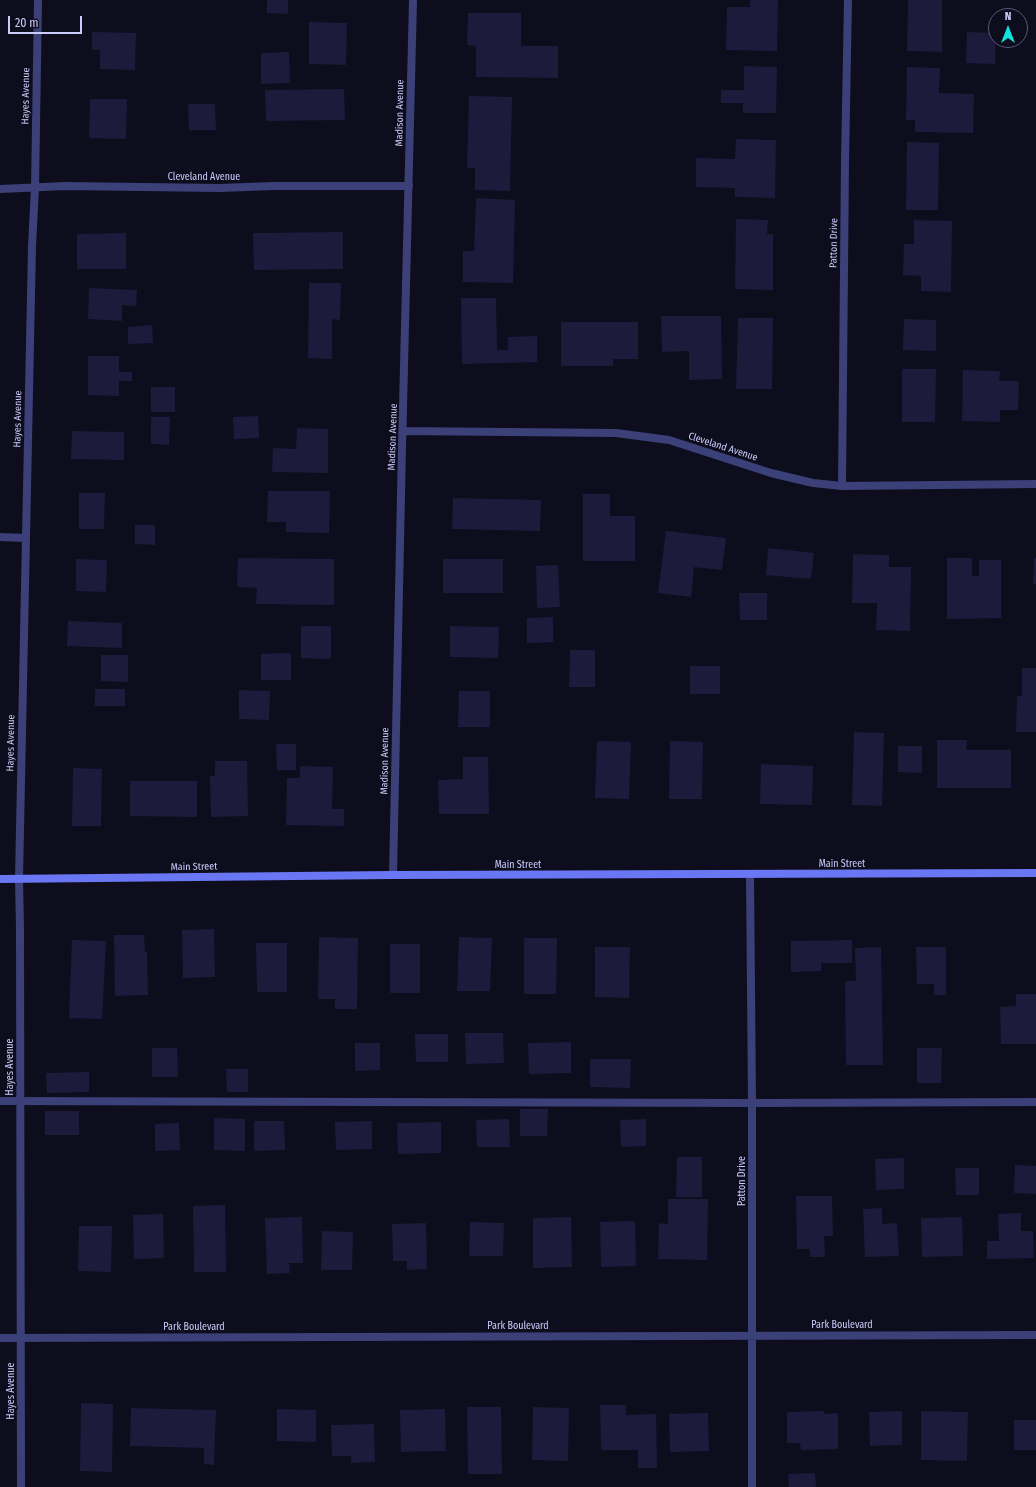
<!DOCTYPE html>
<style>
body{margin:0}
#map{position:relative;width:1036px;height:1487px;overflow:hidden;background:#0e0d1d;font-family:"Fira Sans Condensed",sans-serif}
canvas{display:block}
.north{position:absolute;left:988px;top:8px;width:40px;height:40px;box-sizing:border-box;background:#0e0d1d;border:1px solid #5a5976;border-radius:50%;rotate:0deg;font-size:11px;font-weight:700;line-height:16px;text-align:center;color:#ccccfc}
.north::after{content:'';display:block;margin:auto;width:14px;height:18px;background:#0fe4e0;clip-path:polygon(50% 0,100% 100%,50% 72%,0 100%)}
.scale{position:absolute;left:8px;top:16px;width:74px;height:18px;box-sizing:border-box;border:2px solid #ccccfc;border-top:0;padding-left:5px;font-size:12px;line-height:14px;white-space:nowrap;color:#ccccfc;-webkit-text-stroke:3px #0e0d1d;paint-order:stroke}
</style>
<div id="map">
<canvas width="1036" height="1487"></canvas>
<div class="north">N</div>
<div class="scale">20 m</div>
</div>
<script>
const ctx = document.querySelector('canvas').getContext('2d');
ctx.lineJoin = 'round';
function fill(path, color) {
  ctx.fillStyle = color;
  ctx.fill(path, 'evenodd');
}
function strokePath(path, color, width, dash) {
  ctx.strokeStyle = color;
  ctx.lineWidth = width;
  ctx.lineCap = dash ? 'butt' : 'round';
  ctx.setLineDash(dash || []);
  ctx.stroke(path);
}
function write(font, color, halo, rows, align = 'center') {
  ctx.font = font + ' "Fira Sans Condensed",sans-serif';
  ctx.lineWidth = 3.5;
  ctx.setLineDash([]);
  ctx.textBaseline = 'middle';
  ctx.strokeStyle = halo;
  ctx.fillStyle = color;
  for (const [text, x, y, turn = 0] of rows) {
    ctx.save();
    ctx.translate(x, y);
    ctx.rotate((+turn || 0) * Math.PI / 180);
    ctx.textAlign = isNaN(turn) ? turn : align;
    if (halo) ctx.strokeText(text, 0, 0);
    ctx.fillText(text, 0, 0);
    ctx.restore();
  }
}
fill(new Path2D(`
 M267 0H288V14L267 13Z
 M750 0H778L777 51 726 50 727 7H750Z
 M908 0H942V52L907 51Z
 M468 13H521V46H558V78L476 77V46L467 45Z
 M309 22 347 23 346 65 309 64Z
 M92 32 136 33 135 70 100 69V50H92Z
 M967 32 996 33 995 64 966 63Z
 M289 52 290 83 261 84V53Z
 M744 66 777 67 776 113H743V103H721V90H744Z
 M907 67 940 68 939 93 974 94 973 133 915 132V120H906Z
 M344 89 345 120 266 121 265 90Z
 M469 96 512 97 510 191 475 190V168H467Z
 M90 99H127L126 139 89 138Z
 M188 104H215L216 130H189Z
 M736 139 776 140 775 198 735 197V188L696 187V158L735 159Z
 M907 142 939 143 938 210H906Z
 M476 198 515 200 513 283 463 282V251H474Z
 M736 219 768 220 767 234H773V290L735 289Z
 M914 220 952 221 951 292 921 291V276L903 275 904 244H914Z
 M343 232V269L254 270 253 233Z
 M126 233V269H77V234Z
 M309 283H341L340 320 332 319V359L308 358Z
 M89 288 137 290 136 306 122 305V321L88 319Z
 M461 298H496L497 350H508V337L537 336V362L462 364Z
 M661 316H721L722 379 689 380V351L662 352Z
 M738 318H773L772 389H736Z
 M904 319 936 320V351L903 350Z
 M561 322H638V359H613V366H561Z
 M152 325 153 343 128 344V327Z
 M88 356H119V372H132V381H119V396L88 395Z
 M902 369H936L935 422H902Z
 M963 370 1000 371 999 381H1019L1018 410H1000V422L962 421Z
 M151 387H175V412H151Z
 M258 416 259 438 234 439 233 417Z
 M151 417H170L169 445 151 444Z
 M297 428 328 429V473L272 472 273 448 296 449Z
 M72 431 124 432V460L71 459Z
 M268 491H330L329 533 286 532V522H267Z
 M79 493H105L104 529H79Z
 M583 494H610V516H635V561H583Z
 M453 498 541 500 540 531 452 529Z
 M135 525H155V545L135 544Z
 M666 531 726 538 722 570 694 567 691 597 658 593Z
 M768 548 814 553 811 579 766 575Z
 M853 554 889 555V567H911L910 631 876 630 877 603H852Z
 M238 558 334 559V605L256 604 257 588 237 587Z
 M947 558H972V576H979V560H1001V618L947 619Z
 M1034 558H1036V584H1033Z
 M76 559 107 560 106 592 76 591Z
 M443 559H503V593H443Z
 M558 565 560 607 537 608 536 566Z
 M739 593H767V620H740Z
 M553 617V642L527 643V618Z
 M68 621 122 623V648L67 646Z
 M301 626H331V659L301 658Z
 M450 626 499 627 498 658 450 657Z
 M570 650H595V687H569Z
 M291 653V680H261V654Z
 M101 655H128V682L101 681Z
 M690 666H720V694H690Z
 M1022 668H1036V732H1016L1017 696H1022Z
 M95 689H125V706H95Z
 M239 690 270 691 269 720 239 719Z
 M459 691H490V727H458Z
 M854 732 884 733 882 806 852 805Z
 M937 740H967L966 750H1011V788H937Z
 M597 741 631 742 629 799 595 798Z
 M670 741 703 742 702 799H669Z
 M276 744H296V770H277Z
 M898 746H922V773L898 772Z
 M463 757H488L489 814H439L438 780 463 779Z
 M215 761H247L248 816 211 817 210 776H215Z
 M761 764 813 766 812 805 760 804Z
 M300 766 333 767 332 809H344V826L286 825 287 778H300Z
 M73 768 102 769 101 826H72Z
 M130 781H197V817L130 816Z
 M214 929 215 977 183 978 182 930Z
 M114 935H144L145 952H147L148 995 115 996Z
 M319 937 358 938 357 1009H335V999H318Z
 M459 937 492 938 490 991H457Z
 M524 938H557L556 994H524Z
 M72 940 106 941 102 1019 69 1018Z
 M852 940V963H821V971L791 972V941Z
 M256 943H287V992H257Z
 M390 944H420V993H390Z
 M595 947H630L629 998 595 997Z
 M881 947 883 1065H846L845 981H856L855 948Z
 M916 947H946V995H934V984H917Z
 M1016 994H1036V1044H1001L1000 1007 1016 1006Z
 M465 1033H503L504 1063 466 1064Z
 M415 1034H448V1062H416Z
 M571 1042V1073L529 1074 528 1043Z
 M355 1043H380V1070L355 1071Z
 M152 1048H177L178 1077H152Z
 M917 1048H942L941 1083H917Z
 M590 1059H631L630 1088 590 1087Z
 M226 1069H248V1092H227Z
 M89 1072V1092L47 1093 46 1073Z
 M520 1109H548L547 1136H520Z
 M45 1111H79V1135H45Z
 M214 1118 245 1119V1151L214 1150Z
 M509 1119 510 1147H477L476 1120Z
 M646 1119V1146L621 1147 620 1120Z
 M254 1121H284L285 1150 254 1151Z
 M372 1121V1149L336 1150 335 1122Z
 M441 1122V1153L398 1154 397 1123Z
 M179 1123 180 1150 155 1151V1124Z
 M677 1157H702V1197H676Z
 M904 1158V1189L876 1190 875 1159Z
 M1015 1165 1036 1166V1194L1014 1193Z
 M955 1168H979V1195H956Z
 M796 1196H832L833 1236H824L825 1257H810V1249H797Z
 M668 1199H708L707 1260 658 1259 659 1223 668 1224Z
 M225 1205 226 1272H194L193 1206Z
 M882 1208V1224L897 1223 899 1256 865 1257 863 1209Z
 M1021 1213V1231H1033L1034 1258 987 1259V1241H999L998 1214Z
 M163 1214 164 1258 134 1259 133 1215Z
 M302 1217 303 1263H289L290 1273 267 1274 265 1218Z
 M571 1217 572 1267 533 1268V1218Z
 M962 1217 963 1256 922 1257 921 1218Z
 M635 1221 636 1266 601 1267 600 1222Z
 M470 1222 504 1223 503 1256H469Z
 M426 1223 427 1269 407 1270V1261H393L392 1224Z
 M79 1226H112L111 1272 78 1271Z
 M322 1231 353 1232 352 1270H321Z
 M81 1403 113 1404 112 1472 80 1471Z
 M600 1405H626V1415L656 1414 657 1468H638V1450H601Z
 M467 1407H501L502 1474H468Z
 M533 1407 569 1408 568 1461 532 1460Z
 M131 1408 216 1410 214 1465 204 1464V1448L130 1446Z
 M277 1409 316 1410V1442L277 1441Z
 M445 1409 446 1451 401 1452 400 1410Z
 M824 1411V1414L838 1413V1449L801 1450 800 1443H787V1412Z
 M902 1411V1445L870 1446 869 1412Z
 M921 1411 968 1412 967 1461 921 1460Z
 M708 1413 709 1451 670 1452 669 1414Z
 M1014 1420H1036V1450H1014Z
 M374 1424 375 1462 351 1463V1456H332L331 1425Z
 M815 1473 816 1487H789L788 1474Z`), '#1d1a3c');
strokePath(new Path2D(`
 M0 537 26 538
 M0 1101 752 1103 1036 1102`), '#3b4079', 8);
strokePath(new Path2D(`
 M0 189 65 186 219 188 275 186H409
 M403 431 616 433 669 440 771 473 813 483 842 486 1036 484
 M842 486 845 161 848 0
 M393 875C398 583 406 292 413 0
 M750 875 752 1103V1487
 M0 1338 1036 1335
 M21 1487 20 929 19 878 32 246 35 188 38 0`), '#3b4079', 8);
strokePath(new Path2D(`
 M0 879 393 875 1036 873`), '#6a77f5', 8);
write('10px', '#ccccfc', '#0e0d1d', [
 ["Hayes Avenue",26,96,-89],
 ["Madison Avenue",400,113,-89],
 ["Cleveland Avenue",204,177],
 ["Patton Drive",834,243,-89],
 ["Hayes Avenue",18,419,-89],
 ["Madison Avenue",393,437,-88],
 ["Cleveland Avenue",723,447,18],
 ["Hayes Avenue",11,743,-89],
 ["Madison Avenue",385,761,-89],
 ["Main Street",842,864],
 ["Main Street",518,865],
 ["Main Street",194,867,-1],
 ["Hayes Avenue",10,1067,-90],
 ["Patton Drive",742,1181,-90],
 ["Park Boulevard",842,1325],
 ["Park Boulevard",518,1326],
 ["Park Boulevard",194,1327],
 ["Hayes Avenue",11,1391,-90]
]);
</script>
